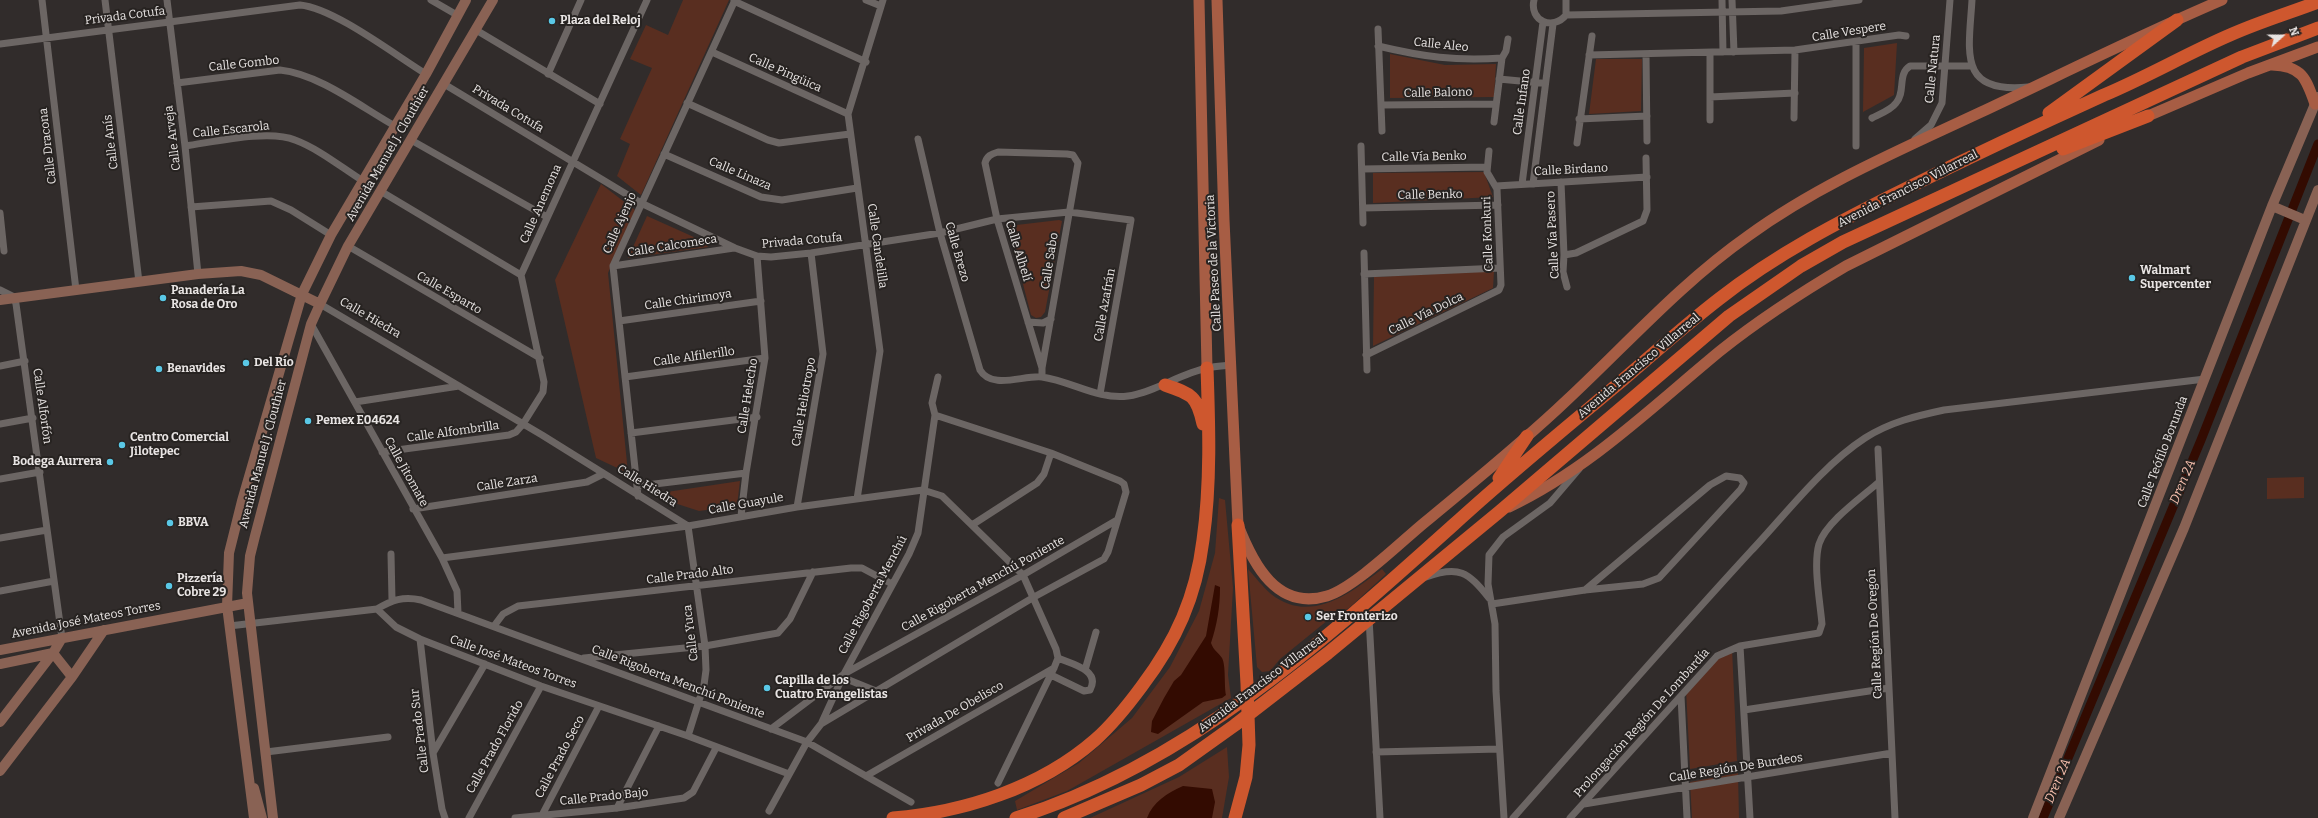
<!DOCTYPE html>
<meta charset="utf-8">
<style>
body{margin:0}
#map{position:relative;width:2318px;height:818px;overflow:hidden;background:#312c2b;font-family:Bitter,serif}
canvas{display:block}
.north{position:absolute;left:2262px;top:16px;width:40px;height:40px;-webkit-text-stroke:3px #272321;paint-order:stroke;rotate:69deg;font-size:11px;font-weight:700;line-height:16px;text-align:center;color:#e8e4e3}
.north::after{content:'';display:block;margin:auto;width:14px;height:18px;background:#e8e4e3;clip-path:polygon(50% 0,100% 100%,50% 72%,0 100%)}
</style>
<div id="map">
<canvas width="2318" height="818"></canvas>
<div class="north">N</div>
</div>
<script>
const ctx = document.querySelector('canvas').getContext('2d');
ctx.lineJoin = 'round';
function paint(path, color) { ctx.fillStyle = color; ctx.fill(path, 'evenodd'); }
function trace(path, color, width, dash) { ctx.strokeStyle = color; ctx.lineWidth = width; ctx.lineCap = dash ? 'butt' : 'round'; ctx.setLineDash(dash || []); ctx.stroke(path); }
function write(font, color, halo, rows, align = 'center') {
  ctx.font = font + ' Bitter,serif'; ctx.lineWidth = 4; ctx.setLineDash([]); ctx.textBaseline = 'middle'; ctx.strokeStyle = halo; ctx.fillStyle = color; for (const [text, x, y, turn = 0] of rows) {
    ctx.save(); ctx.translate(x, y); ctx.rotate((+turn || 0) * Math.PI / 180); ctx.textAlign = isNaN(turn) ? turn : align; if (halo) ctx.strokeText(text, 0, 0); ctx.fillText(text, 0, 0); ctx.restore();
  }
}
paint(new Path2D(`
 M683,0H729L641,195L617,176L630,144L620,139L652,68L630,59L646,25L668,35Z
 M1897,43L1894,95L1863,112L1864,48Z
 M1390,54L1445,65L1496,64L1494,97L1390,98Z
 M1596,59H1642L1641,111L1589,114Z
 M1484,172L1493,197L1373,203V173Z
 M601,184L635,210L608,273L628,473L596,458L555,280Z
 M647,216L705,242L708,247L628,258Z
 M1059,220L1062,221L1045,312L1041,317L1036,318L1031,315L1008,226Z
 M1494,271L1493,288L1373,346L1374,277Z
 M2304,477V498L2267,499V478Z
 M740,481L737,506L699,511L659,498L658,495L660,493Z
 M1219,498L1225,500L1233,588L1228,675L1231,698L1067,791L1017,810L1015,801L1079,763L1132,718L1170,667L1199,611L1215,553Z
 M1248,569C1255,577 1263,587 1271,594C1310,625 1351,593 1382,569L1386,574L1349,608L1333,616L1280,659L1270,671L1262,672L1257,667Z
 M1732,648L1737,761L1690,769L1686,689L1719,651Z
 M1227,747L1229,777L1222,818H1090L1179,777Z
 M1738,773L1739,818H1692L1690,782Z`), '#592e20');
paint(new Path2D(`
 M1215,585L1220,587C1220,608 1217,624 1211,643C1214,651 1218,652 1222,658C1226,665 1224,686 1226,695L1222,698L1203,702L1158,734L1151,732L1152,721L1164,698L1174,681L1181,675L1206,636Z
 M1183,786L1212,789L1215,802L1212,818H1147C1153,802 1167,793 1183,786Z`), '#330b01');
trace(new Path2D(`
 M2043,818L2201,440L2318,144`), '#330b01', 9);
trace(new Path2D(`
 M42,0L76,290
 M105,0L139,282
 M167,0L185,146L198,274
 M431,0L457,15
 M866,0L881,6
 M1534,0C1529,21 1553,31 1566,15V0
 M1722,0L1723,52
 M1732,0L1734,52
 M1972,0C1969,51 1957,94 2028,87
 M734,1L866,62
 M1566,15L1781,11L1859,0
 M1378,29L1382,131
 M476,30L600,104
 M1856,42V146
 M0,44L300,5C334,8 395,55 426,74
 M1378,46C1424,57 1455,61 1502,58
 M712,52L848,114
 M1646,54L1647,141
 M1589,55L1795,50L1899,35L1906,36
 M548,74L581,0
 M1499,79L1541,83
 M177,83L280,70C319,74 361,107 395,126
 M444,84L641,203L735,248L757,256L771,257L811,253L940,233L997,219L1069,212L1131,220L1100,394
 M1710,97L1795,93
 M687,103L768,140L779,143L850,134
 M1381,105L1496,104
 M1794,118L1795,50
 M1872,118C1880,114 1891,110 1896,103C1906,92 1897,74 1910,66H1971
 M1579,119L1647,116
 M1710,120V53
 M1494,122L1502,58L1506,51L1508,39
 M918,139L940,233L980,370C992,390 1023,375 1042,377C1071,381 1098,400 1128,396C1156,392 1180,373 1208,368C1215,366 1224,366 1232,365
 M1915,139L1931,125L1942,103L1950,0
 M411,140L547,217
 M1577,143L1592,36
 M185,146C214,142 269,129 295,140C319,149 341,167 363,181
 M1361,146L1363,223
 M664,154L761,197L782,200L857,188
 M1362,169L1487,167
 M1561,182L1564,255L1563,272L1567,287
 M1522,184L1543,22
 M1533,184L1553,24
 M1496,186L1647,177
 M382,192L521,275
 M191,207L271,201L291,210L331,235
 M1363,208L1498,205
 M0,213L4,251
 M348,246L540,358
 M1364,253L1367,370
 M1564,255L1576,253L1643,221L1647,210L1646,158
 M613,266L734,248
 M1364,274L1500,268
 M0,290L14,297L16,304L62,638
 M320,304L542,435L688,526L705,646L706,670L704,685L688,736
 M619,321L761,301
 M1028,322L1043,323L1051,319
 M311,324L442,558L457,591L458,613
 M1366,355L1499,290L1501,285L1497,189L1487,172L1489,151
 M0,366L25,361
 M1042,368L997,219L985,163C987,156 991,154 998,152L1067,154L1073,155L1078,163L1042,368V377
 M625,377L765,358
 M355,402L459,386
 M0,424L33,418
 M631,433L757,417
 M1878,449L1895,818
 M382,452L509,435L516,432L523,424L543,392L544,382L521,275L647,0
 M0,479L40,472
 M638,486L746,473
 M638,496L613,266L735,0
 M857,499L880,351L848,114L883,0
 M797,507L823,354L811,253
 M413,509L587,482L603,474
 M741,516L746,473L765,358L757,256
 M972,525L1037,483L1044,474L1051,453
 M0,538L47,530
 M391,554L392,600
 M442,558L688,526L797,507L923,490L942,496L1023,575L1056,649L1058,658L1054,668L998,783
 M1426,577C1459,565 1468,572 1489,598
 M0,591L54,581
 M1492,604L1585,590L1643,584L1659,578L1741,489L1744,483L1740,478L1726,476L1710,485L1585,590
 M377,609L396,627L420,639L541,686L688,736L789,774
 M1369,618L1380,818
 M229,626L377,609C392,600 403,596 421,600L807,742L911,802
 M494,626L503,614L518,606L851,568H862L892,584
 M420,639L433,753L442,809L445,818
 M1740,646L1750,818
 M584,658L705,646L778,633L790,619L813,572
 M1085,670L1096,632
 M1051,675L1084,691L1090,690C1101,670 1072,664 1058,658
 M844,678L876,691
 M1681,696L1687,818
 M1744,710L1889,688
 M822,722L844,674L909,554L918,533L935,415L932,403L938,377
 M771,729L844,674L1023,575L1117,520
 M266,752L388,737
 M1376,752L1499,749
 M433,753L485,664
 M866,776L1054,668
 M1584,804L1892,753
 M617,808L659,726
 M769,811L807,742L821,724L1034,597L1104,559L1108,552L1126,492L1124,484L1120,481L1051,453L935,415
 M541,817L599,706
 M469,818L541,686
 M515,818L617,808L684,798L693,792L716,748
 M1504,818L1496,691L1495,624L1488,584L1489,555L1503,537L1550,503L1579,469
 M1513,818C1592,729 1670,639 1751,551C1786,514 1822,466 1865,438C1890,422 1916,416 1944,410L2205,379
 M1570,818L1717,656L1740,646L1819,633L1822,624C1820,601 1813,565 1819,544C1826,522 1862,497 1879,482`), '#6c6664', 7);
trace(new Path2D(`
 M2272,206L2305,220
 M0,300L198,274L241,271L261,275L320,304
 M0,650L248,603
 M53,653L72,677
 M0,664L53,653
 M0,722L53,653L62,638
 M0,771L72,677L104,630
 M254,788L262,818
 M254,818L227,606L229,553L242,501L302,294L331,235L426,74L466,0
 M273,818L247,593L250,556L255,536L311,324L320,304L348,246L493,0
 M2033,818L2272,206L2318,97
 M2059,818L2184,528L2318,190`), '#896254', 10);
trace(new Path2D(`
 M1199,0L1207,368
 M1217,0L1224,220L1238,525C1253,564 1277,611 1327,596C1354,588 1401,542 1424,523C1472,483 1522,443 1567,400C1627,344 1681,283 1748,236C1818,185 1900,150 1979,113C2060,75 2140,35 2222,0
 M2272,65C2302,66 2306,78 2315,104
 M2141,119L2248,73L2318,47
 M1509,507C1589,469 1652,407 1720,351C1760,319 1802,292 1846,266L2099,140`), '#a75d44', 11);
trace(new Path2D(`
 M2049,113L2177,20
 M2063,149L2148,116
 M1165,385C1192,394 1197,396 1203,424
 M1499,478L1527,436
 M893,818C964,812 1040,788 1095,740C1113,724 1128,705 1142,686C1176,641 1196,597 1203,540C1211,483 1209,425 1207,368
 M1016,818C1194,762 1334,632 1470,510C1518,467 1568,426 1618,384C1652,355 1684,326 1719,299C1776,254 1842,220 1907,188C1972,156 2038,125 2104,95C2147,77 2188,53 2230,35C2259,22 2289,13 2318,2
 M1064,818L1141,785L1179,765L1235,725L1328,653L1499,512L1729,316L1801,266L1843,242L2242,57L2318,28
 M1235,818L1246,777L1249,745L1247,684L1238,525`), '#ce572e', 13);
for (const [x, y, r, color] of [
 [552,21,4,"#5ac8e6"],
 [2132,278,4,"#5ac8e6"],
 [163,298,4,"#5ac8e6"],
 [246,363,4,"#5ac8e6"],
 [159,369,4,"#5ac8e6"],
 [308,421,4,"#5ac8e6"],
 [122,445,4,"#5ac8e6"],
 [110,462,4,"#5ac8e6"],
 [170,523,4,"#5ac8e6"],
 [169,586,4,"#5ac8e6"],
 [1308,617,4,"#5ac8e6"],
 [767,688,4,"#5ac8e6"]
]) { const dot = new Path2D(); dot.arc(x, y, r, 0, 2 * Math.PI); ctx.fillStyle = color; ctx.fill(dot); trace(dot, '#272321', 1.5); }
write('12px', '#e8e4e3', '#272321', [
 ["Privada Cotufa",125,16,-7],
 ["Calle Vespere",1849,32,-9],
 ["Calle Aleo",1441,45,6],
 ["Calle Gombo",244,64,-6],
 ["Calle Natura",1933,69,-84],
 ["Calle Pingüica",785,73,24],
 ["Calle Balono",1438,93,-1],
 ["Calle Infano",1522,102,-82],
 ["Privada Cotufa",508,109,31],
 ["Calle Escarola",231,130,-6],
 ["Calle Arveja",173,138,-97],
 ["Calle Anís",111,142,-97],
 ["Calle Dracona",48,146,-97],
 ["Avenida Manuel J. Clouthier",388,154,-60],
 ["Calle Vía Benko",1424,157,-1],
 ["Calle Birdano",1571,170,-3],
 ["Calle Linaza",740,174,23],
 ["Avenida Francisco Villarreal",1908,189,-27],
 ["Calle Benko",1430,195,-1],
 ["Calle Anemona",541,204,-66],
 ["Calle Ajenjo",620,223,-66],
 ["Calle Konkuri",1488,234,-92],
 ["Calle Vía Pasero",1553,235,-93],
 ["Privada Cotufa",802,241,-5],
 ["Calle Calcomeca",672,246,-9],
 ["Calle Candelilla",877,246,82],
 ["Calle Alhelí",1018,251,73],
 ["Calle Brezo",957,252,74],
 ["Calle Sabo",1050,261,-81],
 ["Calle Paseo de la Victoria",1214,263,-93],
 ["Calle Esparto",449,293,30],
 ["Calle Chirimoya",688,300,-8],
 ["Calle Azafrán",1105,305,-80],
 ["Calle Vía Dolca",1426,314,-26],
 ["Calle Hiedra",370,318,30],
 ["Calle Alfilerillo",694,357,-8],
 ["Avenida Francisco Villarreal",1639,366,-40],
 ["Calle Helecho",748,396,-81],
 ["Calle Heliotropo",804,402,-80],
 ["Calle Alforfón",42,406,82],
 ["Calle Alfombrilla",453,432,-8],
 ["Calle Teófilo Borunda",2163,452,-69],
 ["Avenida Manuel J. Clouthier",263,454,-75],
 ["Calle Jitomate",406,472,61],
 ["Calle Zarza",507,483,-9],
 ["Calle Hiedra",647,486,32],
 ["Calle Guayule",746,504,-10],
 ["Calle Prado Alto",690,575,-7],
 ["Calle Rigoberta Menchú Poniente",983,584,-29],
 ["Calle Rigoberta Menchú",873,595,-62],
 ["Avenida José Mateos Torres",86,620,-11],
 ["Calle Yuca",691,633,-97],
 ["Calle Región De Oregón",1875,634,-93],
 ["Calle José Mateos Torres",513,662,20],
 ["Calle Rigoberta Menchú Poniente",678,682,21],
 ["Avenida Francisco Villarreal",1262,683,-37],
 ["Privada De Obelisco",955,712,-30],
 ["Prolongación Región De Lombardía",1642,723,-48],
 ["Calle Prado Sur",420,731,-97],
 ["Calle Prado Florido",495,747,-61],
 ["Calle Prado Seco",560,757,-62],
 ["Calle Región De Burdeos",1736,768,-9],
 ["Calle Prado Bajo",604,797,-6]
]);
write('bold 12px', '#e8e4e3', '#272321', [
 ["Plaza del Reloj",560,21],
 ["Walmart",2140,271],
 ["Supercenter",2140,285],
 ["Panadería La",171,291],
 ["Rosa de Oro",171,305],
 ["Del Río",254,363],
 ["Benavides",167,369],
 ["Pemex E04624",316,421],
 ["Centro Comercial",130,438],
 ["Jilotepec",130,452],
 ["Bodega Aurrera",102,462,"right"],
 ["BBVA",178,523],
 ["Pizzería",177,579],
 ["Cobre 29",177,593],
 ["Ser Fronterizo",1316,617],
 ["Capilla de los",775,681],
 ["Cuatro Evangelistas",775,695]
], 'left');
write('italic 13px', '#f8c0ae', '#272321', [
 ["Dren 2A",2183,482,-67],
 ["Dren 2A",2058,781,-67]
]);
</script>
